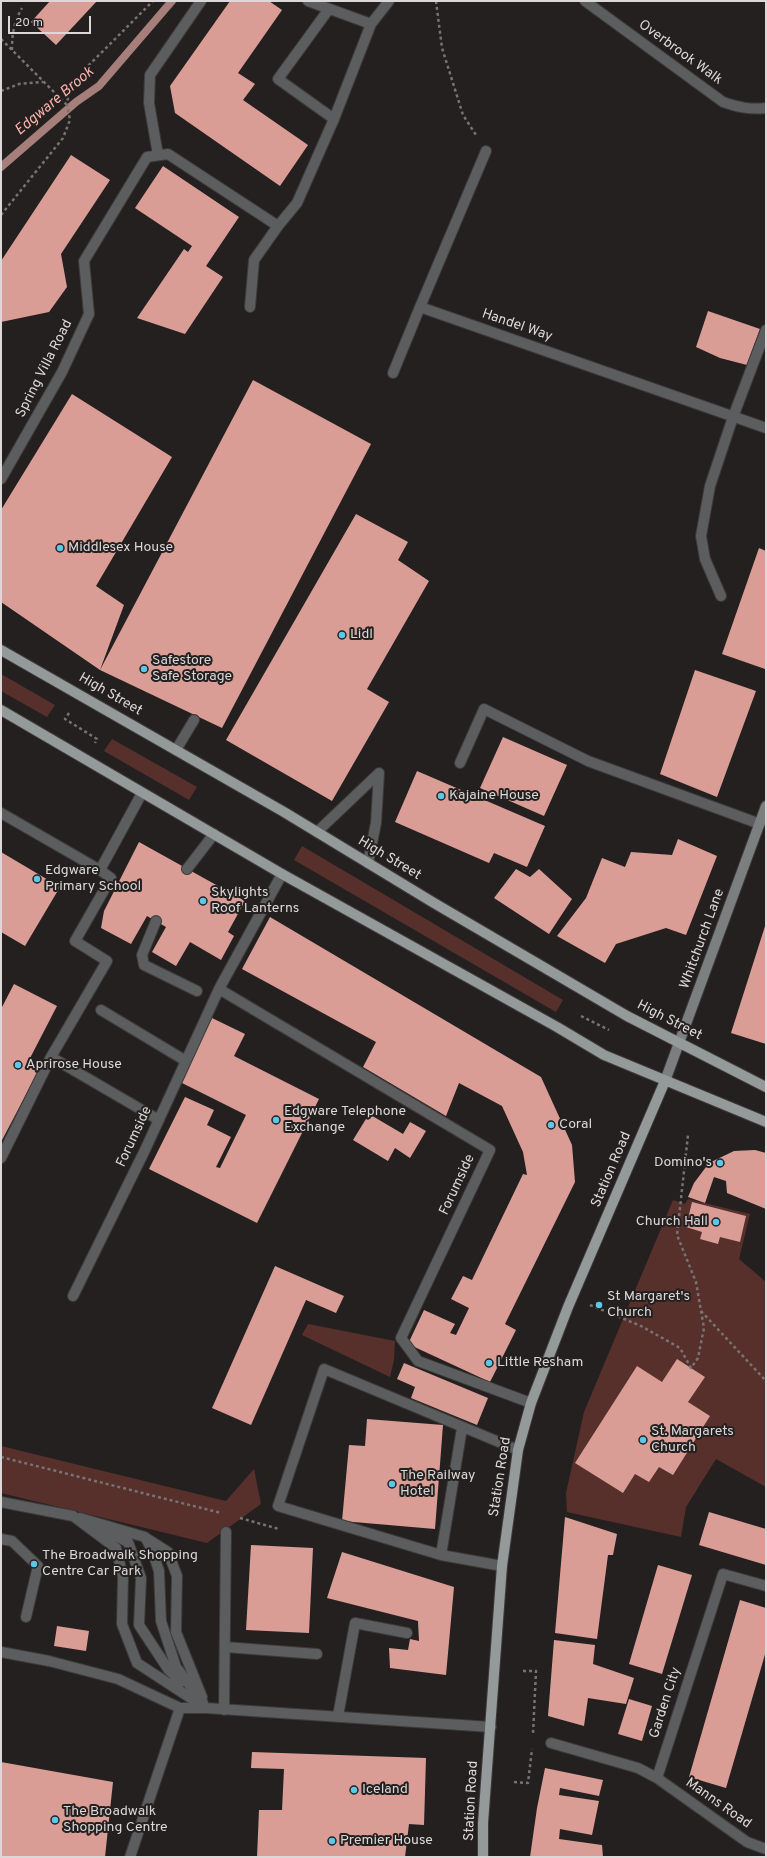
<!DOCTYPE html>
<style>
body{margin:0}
#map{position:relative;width:767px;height:1858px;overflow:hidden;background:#252020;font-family:Overpass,sans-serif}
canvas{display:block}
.frame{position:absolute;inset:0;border:2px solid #dbd8d7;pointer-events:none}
.scale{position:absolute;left:8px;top:16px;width:83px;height:18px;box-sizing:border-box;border:2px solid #dbd8d7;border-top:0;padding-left:5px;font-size:12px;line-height:14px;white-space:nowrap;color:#dbd8d7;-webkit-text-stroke:3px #252020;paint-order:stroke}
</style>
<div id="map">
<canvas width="767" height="1858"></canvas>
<div class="frame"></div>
<div class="scale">20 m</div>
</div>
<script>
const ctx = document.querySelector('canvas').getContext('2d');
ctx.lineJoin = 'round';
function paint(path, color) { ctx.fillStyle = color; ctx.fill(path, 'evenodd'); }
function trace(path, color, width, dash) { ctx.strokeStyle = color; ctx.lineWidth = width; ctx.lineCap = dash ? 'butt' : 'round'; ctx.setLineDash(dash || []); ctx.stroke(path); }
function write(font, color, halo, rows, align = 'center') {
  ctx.font = font + ' Overpass,sans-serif'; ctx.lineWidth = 4; ctx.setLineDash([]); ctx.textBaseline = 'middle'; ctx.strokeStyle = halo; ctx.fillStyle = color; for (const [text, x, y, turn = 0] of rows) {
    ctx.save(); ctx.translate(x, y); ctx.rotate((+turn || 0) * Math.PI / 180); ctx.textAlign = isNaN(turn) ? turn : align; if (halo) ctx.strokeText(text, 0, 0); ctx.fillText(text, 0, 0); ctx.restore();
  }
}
paint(new Path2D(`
 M1,674L55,705L47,717L1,691Z
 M112,739L197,787L189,800L104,751Z
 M302,846L563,1000L556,1012L294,860Z
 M688,1199L750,1214L739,1259L766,1282V1487L716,1459L686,1507L681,1537L567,1512L566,1493L584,1412L673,1200L685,1204Z
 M308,1324L395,1341L394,1360L390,1377L302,1335Z
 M1,1446L226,1501L254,1469L261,1504L207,1543L1,1493Z`), '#57302c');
trace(new Path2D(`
 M1,167L76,102L99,86L172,1`), '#a67e7a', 8);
paint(new Path2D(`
 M50,1H97L56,45L31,22Z
 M230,1H269L282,10L238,73L255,84L243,100L308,145L280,186L175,113L170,86Z
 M71,155L110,180L61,254L67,287L49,312L1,322V261Z
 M163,166L239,217L206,266L223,277L185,334L137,318L184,249L188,252L192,246L135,208Z
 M708,311L760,329L747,365L720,358L696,347Z
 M253,380L371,444L222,728L100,670L1,602V510L72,394L172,457L96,586L124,605L100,670Z
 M356,514L408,542L398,560L429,581L367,689L389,702L332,801L226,740Z
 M759,548L766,551L765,669L722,654Z
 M695,670L756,691L717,797L660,774Z
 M503,737L567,765L544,816L480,788Z
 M417,771L545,826L527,867L494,853L489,863L395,822Z
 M678,839L717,856L686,935L666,928L616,944L605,963L557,936L586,898L602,858L625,867L631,852L672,855Z
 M139,842L245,901L228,932L234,936L221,960L190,942L176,966L152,952L166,927L147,916L131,944L101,928L104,911Z
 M1,852L60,887L25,946L1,932Z
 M516,869L530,877L539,869L572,899L549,934L494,898Z
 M270,917L541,1077L572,1145L575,1182L505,1324L516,1330L490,1382L408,1344L424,1310L455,1324L450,1333L456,1335L469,1308L451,1299L463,1276L472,1280L523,1174L527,1175L523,1152L502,1106L459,1083L446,1116L363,1067L376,1042L242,969Z
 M766,923V1044L731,1033Z
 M14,984L57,1006L28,1062L40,1068L1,1142V1009Z
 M212,1018L245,1034L234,1056L319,1099L257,1223L149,1169L185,1097L214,1110L207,1125L231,1137L216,1167L220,1168L246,1115L180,1082Z
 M369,1114L403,1134L410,1122L426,1131L410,1158L395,1148L388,1161L353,1140Z
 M755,1150L766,1153V1209L727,1193L726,1181L714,1177L705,1203L688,1197L694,1183L709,1163L734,1151Z
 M692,1202L746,1216L740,1242L720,1237L718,1244L700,1239L702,1232L686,1227Z
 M275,1266L344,1296L336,1313L306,1300L251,1425L212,1408Z
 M677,1359L705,1377L688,1402L710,1416L673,1475L659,1467L649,1482L635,1474L623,1493L575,1463L637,1366L662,1382Z
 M404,1363L488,1398L477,1425L411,1398L415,1387L397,1379Z
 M367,1419L443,1425L435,1529L342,1521L349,1445L365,1446Z
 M709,1512L766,1529V1565L699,1545Z
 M565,1517L617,1534L613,1555H608L597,1639L555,1633Z
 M251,1545L313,1548L309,1633L246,1630Z
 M342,1552L454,1587L446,1675L390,1668L389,1648L408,1650L410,1639L419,1641L418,1621L327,1598Z
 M658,1565L692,1575L662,1674L629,1664Z
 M740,1600L766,1608V1651L726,1788L689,1777Z
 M57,1626L89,1631L86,1651L54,1646Z
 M554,1640L595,1645L593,1664L634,1678L626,1704L588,1698L584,1726L548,1716Z
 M629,1699L652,1706L642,1741L618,1734Z
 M252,1752L426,1758L424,1825L409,1824L405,1857H257L259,1810H282L284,1769L251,1768Z
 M1,1762L113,1782L105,1857H1Z
 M545,1768L603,1780L599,1796L560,1788L559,1795L599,1801L592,1835L560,1829L559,1839L602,1845L603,1857H530L537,1808Z`), '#da9d96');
const service = new Path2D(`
 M308,1L371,24
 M329,9L278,79L334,119
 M158,155L149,103L150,75L201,1
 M278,226L297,203L334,119L371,24L389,1
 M89,314L84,261L147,157L168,154L278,226L254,260L250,307
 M721,596L705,559L701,536L710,486L733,417L766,330
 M176,750L194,720
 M460,763L484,709L588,761L760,824
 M1,813L100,870L142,793
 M317,832L379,773
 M368,863L376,823L379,773
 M187,869L214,834
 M100,870L111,878L75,941L107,961L51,1057L159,1120
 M156,921L142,955L144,965L197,991
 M219,989L490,1150L401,1338L418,1361L531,1403
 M101,1010L186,1061
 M1,1158L51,1057
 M73,1296L145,1150L219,989L282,874
 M1,1502L73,1516L116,1548L123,1577L122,1624L137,1663L206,1708
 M80,1518L145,1537L152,1550L159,1571L161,1621L176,1667L203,1703
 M104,1530L128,1542L141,1578L139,1625L168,1669L181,1682
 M146,1538L168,1552L177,1576L176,1632L202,1697
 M1,1539L12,1541L38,1566L26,1617
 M441,1555L462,1428
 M502,1566L441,1555L278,1506L324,1369L518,1450
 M225,1647L317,1654
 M1,1652L49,1661L118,1679L180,1708H206L491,1727
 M224,1710L226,1532
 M338,1716L355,1623L407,1633
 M130,1857L180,1708`);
const minor = new Path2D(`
 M585,1L723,102C738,107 750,110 766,108
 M486,151L420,307L766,428
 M393,373L420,307
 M1,479L62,372L89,314
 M551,1743L638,1768L657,1778L723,1574L766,1586
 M657,1778L747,1842L766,1849`);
const secondary = new Path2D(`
 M665,1081L766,806`);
const primary = new Path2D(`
 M1,650L284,812L434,903L627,1016L766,1087
 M1,710L282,874L557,1027L604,1055L766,1122
 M483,1857V1823L502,1566L518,1450L531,1403L568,1307L665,1081`);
trace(service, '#3e3a3a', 12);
trace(minor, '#3e3a3a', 12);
trace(secondary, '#3e3a3a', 12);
trace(primary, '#3e3a3a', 12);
trace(new Path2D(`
 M436,1L442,48L463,115L476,135
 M1,39L67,105
 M12,50C12,34 14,22 22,8
 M1,91L19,84L43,82
 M1,215L63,138L70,120L67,105L69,89L85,69L153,1
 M69,713L65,719L97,739L95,743
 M581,1016L609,1030
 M590,1305L641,1326L680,1348L691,1368L698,1358L704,1328L696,1282L677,1235L688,1135
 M701,1311L766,1381
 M1,1457L221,1513
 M240,1518L279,1529
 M523,1671H536L533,1734
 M514,1782L528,1783L532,1749`), '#777373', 2.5, [3, 3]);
trace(service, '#5b5d5e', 10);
trace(minor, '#5b5d5e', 10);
trace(secondary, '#7b7f80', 10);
trace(primary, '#94999a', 10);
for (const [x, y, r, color] of [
 [60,548,4,"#5cc7e8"],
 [342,635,4,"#5cc7e8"],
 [144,669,4,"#5cc7e8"],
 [441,796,4,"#5cc7e8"],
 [37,879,4,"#5cc7e8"],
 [203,901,4,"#5cc7e8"],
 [18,1065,4,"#5cc7e8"],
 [276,1120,4,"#5cc7e8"],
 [551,1125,4,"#5cc7e8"],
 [720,1163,4,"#5cc7e8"],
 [716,1222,4,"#5cc7e8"],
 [599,1305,4,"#5cc7e8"],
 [489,1363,4,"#5cc7e8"],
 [643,1440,4,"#5cc7e8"],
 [392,1484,4,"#5cc7e8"],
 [34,1564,4,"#5cc7e8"],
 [354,1790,4,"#5cc7e8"],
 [55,1820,4,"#5cc7e8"],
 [332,1841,4,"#5cc7e8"]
]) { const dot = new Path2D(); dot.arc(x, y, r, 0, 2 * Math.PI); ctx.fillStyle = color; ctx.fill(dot); trace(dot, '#252020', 1.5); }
write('14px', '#dbd8d7', '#252020', [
 ["Overbrook Walk",680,53,36],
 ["Handel Way",517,326,19],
 ["Spring Villa Road",45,369,-63],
 ["High Street",110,695,30],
 ["High Street",389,859,31],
 ["Whitchurch Lane",703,939,-70],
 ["High Street",669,1021,27],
 ["Forumside",135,1137,-65],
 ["Station Road",612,1170,-67],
 ["Forumside",458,1185,-65],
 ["Station Road",501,1477,-81],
 ["Garden City",666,1703,-72],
 ["Station Road",472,1801,-87],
 ["Manns Road",718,1804,35]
]);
write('14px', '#dbd8d7', '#252020', [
 ["Middlesex House",68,548],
 ["Lidl",350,635],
 ["Safestore",152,661],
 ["Safe Storage",152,677],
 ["Kajaine House",449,796],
 ["Edgware",45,871],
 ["Primary School",45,887],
 ["Skylights",211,893],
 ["Roof Lanterns",211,909],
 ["Aprirose House",26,1065],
 ["Edgware Telephone",284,1112],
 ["Exchange",284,1128],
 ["Coral",559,1125],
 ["Domino's",712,1163,"right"],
 ["Church Hall",708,1222,"right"],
 ["St Margaret's",607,1297],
 ["Church",607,1313],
 ["Little Resham",497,1363],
 ["St. Margarets",651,1432],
 ["Church",651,1448],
 ["The Railway",400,1476],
 ["Hotel",400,1492],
 ["The Broadwalk Shopping",42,1556],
 ["Centre Car Park",42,1572],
 ["Iceland",362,1790],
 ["The Broadwalk",63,1812],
 ["Shopping Centre",63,1828],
 ["Premier House",340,1841]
], 'left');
write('italic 15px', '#f8b2aa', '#252020', [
 ["Edgware Brook",55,102,-40]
]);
</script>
